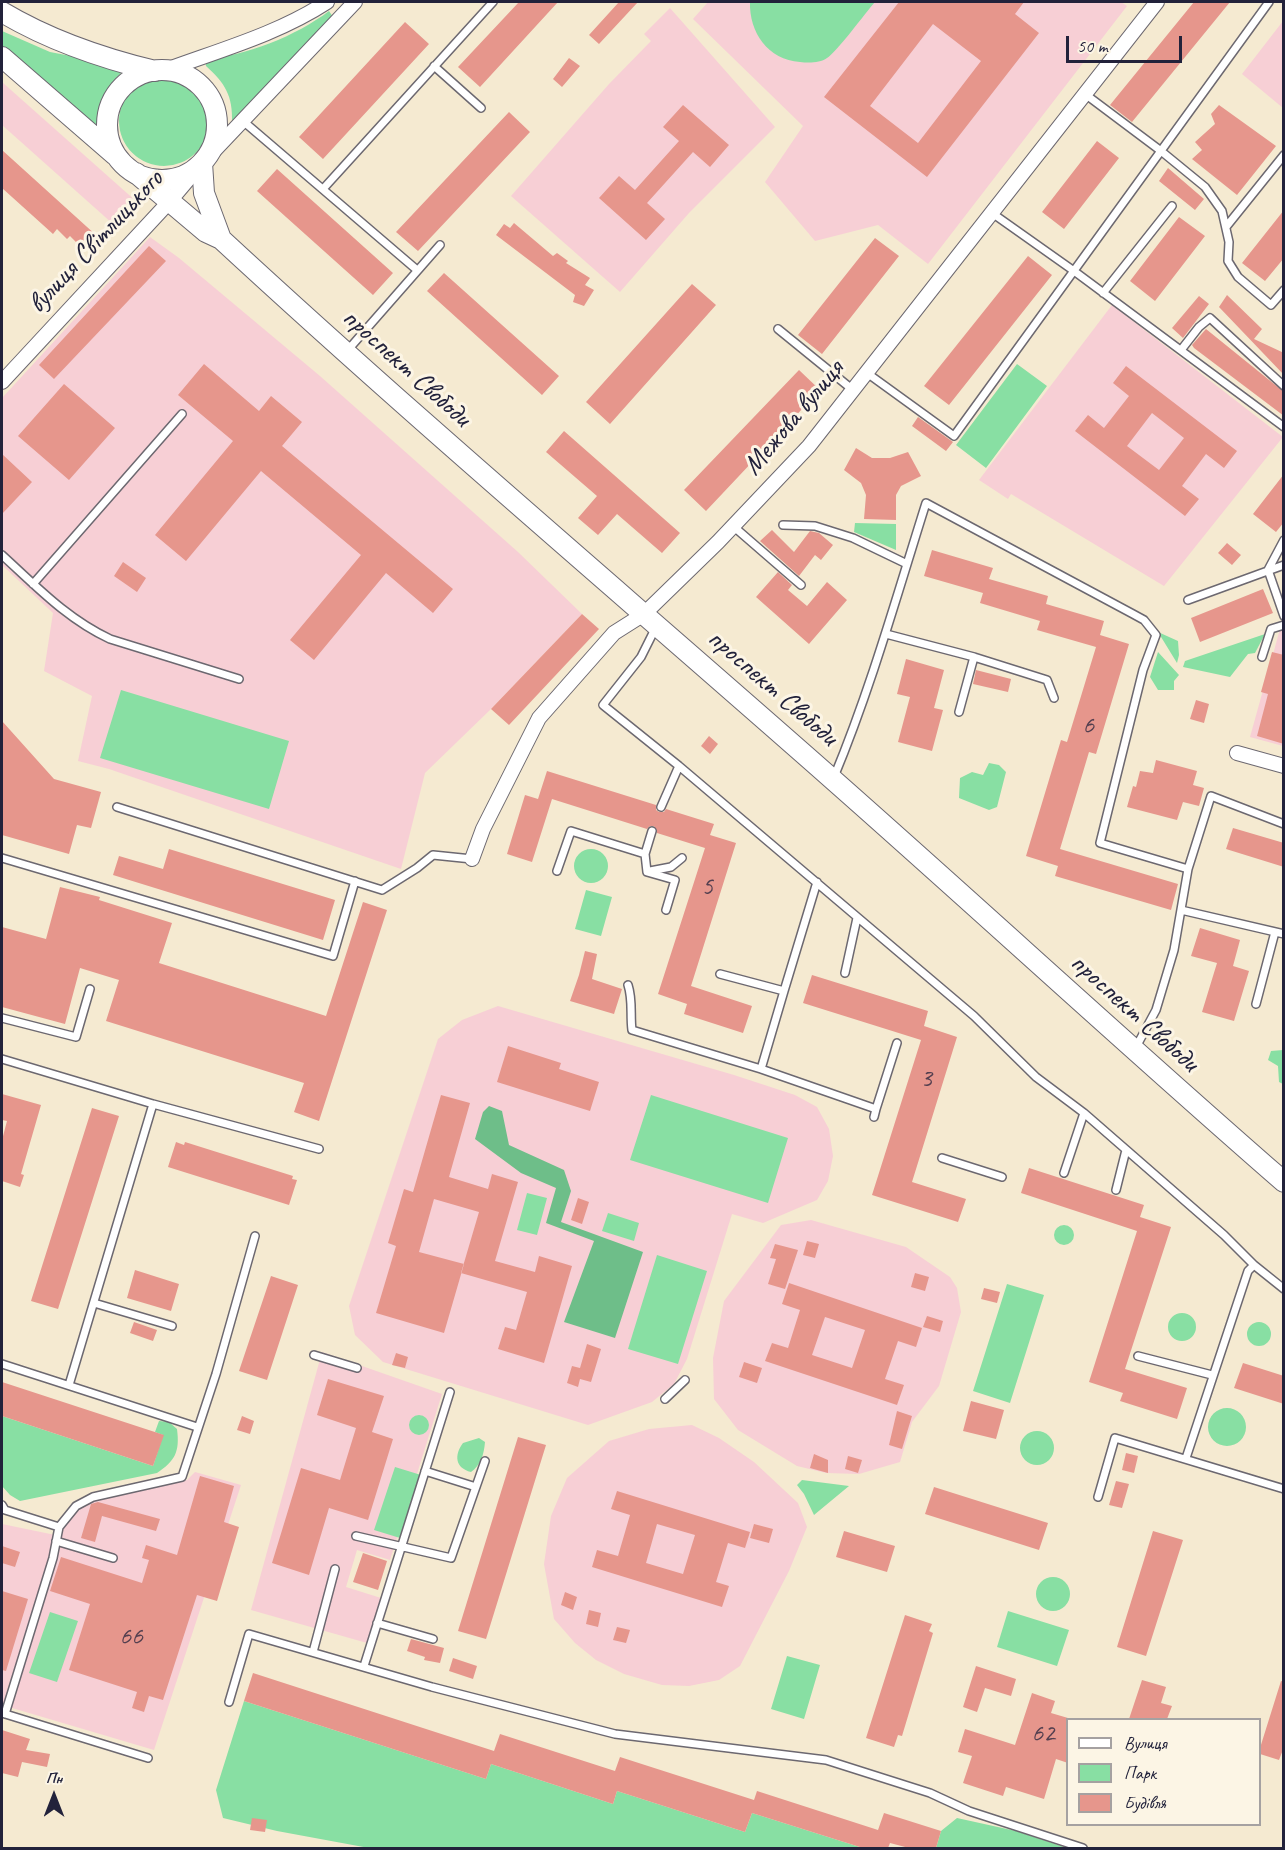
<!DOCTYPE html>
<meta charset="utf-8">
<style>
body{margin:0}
#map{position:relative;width:1285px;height:1850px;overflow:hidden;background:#f5ead1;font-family:Caveat,sans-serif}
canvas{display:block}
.frame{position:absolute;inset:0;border:3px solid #22223b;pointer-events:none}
.legend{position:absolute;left:1066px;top:1718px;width:195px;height:108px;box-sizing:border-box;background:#fcf5e5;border:2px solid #a5a1a1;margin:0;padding:8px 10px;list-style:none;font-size:18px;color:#22223b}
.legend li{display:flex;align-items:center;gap:12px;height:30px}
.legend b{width:30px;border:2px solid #a5a1a1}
.north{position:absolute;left:24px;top:1766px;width:60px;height:60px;-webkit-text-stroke:4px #fcf5e5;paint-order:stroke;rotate:0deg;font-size:16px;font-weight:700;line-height:24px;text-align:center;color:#22223b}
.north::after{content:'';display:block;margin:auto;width:21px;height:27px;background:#22223b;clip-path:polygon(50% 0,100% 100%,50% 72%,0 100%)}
.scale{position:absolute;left:1066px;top:36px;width:116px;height:27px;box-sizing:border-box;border:3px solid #22223b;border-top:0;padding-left:8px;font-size:18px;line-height:21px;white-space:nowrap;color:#22223b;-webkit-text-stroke:4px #fcf5e5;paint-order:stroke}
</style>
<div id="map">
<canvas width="1285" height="1850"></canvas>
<div class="frame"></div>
<ul class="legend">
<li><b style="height:8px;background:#fff"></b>Вулиця</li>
<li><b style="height:16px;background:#88dfa3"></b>Парк</li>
<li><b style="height:16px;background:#e6968c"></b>Будівля</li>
</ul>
<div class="north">Пн</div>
<div class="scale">50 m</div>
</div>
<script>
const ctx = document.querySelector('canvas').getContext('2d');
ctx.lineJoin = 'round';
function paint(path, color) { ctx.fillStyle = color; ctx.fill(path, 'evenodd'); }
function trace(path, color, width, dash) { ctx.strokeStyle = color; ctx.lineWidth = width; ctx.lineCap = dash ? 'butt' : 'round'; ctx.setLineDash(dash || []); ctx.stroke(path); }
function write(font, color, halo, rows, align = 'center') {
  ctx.font = font + ' Caveat,sans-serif'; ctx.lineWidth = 6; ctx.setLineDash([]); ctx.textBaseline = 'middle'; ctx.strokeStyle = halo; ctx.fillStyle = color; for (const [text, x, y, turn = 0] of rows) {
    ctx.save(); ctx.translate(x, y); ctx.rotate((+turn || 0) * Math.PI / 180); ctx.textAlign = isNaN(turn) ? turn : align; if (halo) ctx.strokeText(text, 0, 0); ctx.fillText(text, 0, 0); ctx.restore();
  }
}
paint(new Path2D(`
 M708,2H1121L1127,6L928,264L878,225L815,241L765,182L803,126L693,19Z
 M670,8L775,127L689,213L620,292L511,196L609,84L651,41L644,34Z
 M1283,21V108L1242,74Z
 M2,82L137,202L113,224L2,125Z
 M150,237L179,258L320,376L518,552L582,614L491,709L425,773L401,869L109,769L78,761L92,696L44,671L53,613L2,565V398Z
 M1112,305L1283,437L1164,586L1011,494L1008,499L979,480Z
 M1280,629L1283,630V746L1250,737Z
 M498,1006L734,1075L795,1095L817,1107L829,1129L833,1156L828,1181L817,1200L763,1223L732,1214L687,1359L674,1384L652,1402L588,1425L383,1362L355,1335L349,1306L438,1039L462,1020Z
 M811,1220L906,1247L950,1277L957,1288L961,1312L939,1386L912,1422L900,1462L859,1474L826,1473L797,1466L738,1430L714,1399L713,1358L724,1301L781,1225Z
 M322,1352L442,1394L390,1560L357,1550L346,1587L381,1598L367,1643L251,1610Z
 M692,1425L719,1438L754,1462L798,1503L807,1527L789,1571L740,1666L719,1680L689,1686L662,1685L624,1674L596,1660L575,1643L554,1619L544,1564L551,1516L567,1478L609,1441L649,1429Z
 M195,1472L241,1485L154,1750L2,1705V1524L60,1536L66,1522L92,1498L187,1480Z`), '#f7cfd5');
paint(new Path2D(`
 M750,2H875C866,12 836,53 827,58C820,63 809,63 800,62C768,60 749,32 750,2Z
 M329,11L333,17L236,119L232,122C233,96 225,83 206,66L205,59C246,56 296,36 329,11Z
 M2,31L50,52L128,67C107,84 98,102 98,129L2,48Z
 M119 121a45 45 0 1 1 90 0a45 45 0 1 1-90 0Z
 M1017,364L1047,386L986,468L956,445Z
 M855,523L896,524V550L854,532Z
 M1158,632L1178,641L1179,655L1177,663Z
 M1265,634L1255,653L1248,654L1230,677L1183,667L1185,661Z
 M1158,652L1179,675L1174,681V690H1158L1150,677Z
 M121,690L289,741L269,809L100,758Z
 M989,763L999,765L1006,772L997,807L989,810L959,798L960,778L972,772L983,775Z
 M574 866a17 17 0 1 1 34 0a17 17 0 1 1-34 0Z
 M586,890L612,897L601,936L575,929Z
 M1283,1050H1284L1283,1084L1279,1082L1278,1066L1268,1060L1271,1051Z
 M651,1095L788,1138L768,1203L630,1160Z
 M527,1193L547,1198L537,1235L517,1230Z
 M608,1213L639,1223L634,1241L602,1231Z
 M1054 1235a10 10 0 1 1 20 0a10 10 0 1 1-20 0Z
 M657,1255L707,1271L678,1364L628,1349Z
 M1007,1284L1044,1295L1010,1403L973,1391Z
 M1168 1327a14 14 0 1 1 28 0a14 14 0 1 1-28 0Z
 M1247 1334a12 12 0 1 1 24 0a12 12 0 1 1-24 0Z
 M1208 1427a19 19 0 1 1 38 0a19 19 0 1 1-38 0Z
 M409 1425a10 10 0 1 1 20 0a10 10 0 1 1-20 0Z
 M2,1416L153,1466L163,1435L155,1432L159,1421L169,1422L177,1429C180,1452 175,1461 157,1473L20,1501L10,1495L2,1486Z
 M1020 1448a17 17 0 1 1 34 0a17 17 0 1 1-34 0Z
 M479,1438L485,1442C484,1454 481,1465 471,1472C455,1468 454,1455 463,1443Z
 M395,1467L421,1475L400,1538L374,1530Z
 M802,1480L849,1486L814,1515L804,1494L797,1485Z
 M1036 1594a17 17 0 1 1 34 0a17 17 0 1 1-34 0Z
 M1008,1611L1069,1630L1057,1666L997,1647Z
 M50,1612L78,1621L57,1682L29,1673Z
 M787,1656L820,1665L804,1719L771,1709Z
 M244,1701L486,1779L491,1764L613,1804L617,1791L745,1832L752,1813L863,1848H369L277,1831L223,1818L216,1790Z
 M957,1818L1016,1831L1067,1848H936L941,1831Z`), '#88dfa3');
paint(new Path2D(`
 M489,1106L502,1111L509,1145L564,1170L571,1191L561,1222L643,1252L615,1338L564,1322L594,1241L546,1223L556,1188L521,1173L475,1139L483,1112Z`), '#6ebe89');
paint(new Path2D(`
 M519,2H558L480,87L458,67Z
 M619,2H638L599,44L589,35Z
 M899,2H1024L1015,14L1039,33L927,177L824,97ZM933,24L981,61L918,143L870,106Z
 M1194,2H1230L1132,122L1110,105Z
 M405,22L429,44L323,159L299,137Z
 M569,58L580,66L562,87L553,79Z
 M683,105L729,145L710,167L693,152L647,203L665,219L646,240L599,198L619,176L635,190L679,141L663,127Z
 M1219,105L1276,146L1237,195L1192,159L1202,150L1195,142L1215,124L1211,114Z
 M509,112L530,132L418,251L396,232Z
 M1097,141L1119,158L1064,229L1042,212Z
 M2,150L97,236L84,250L70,236L67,239L57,229L53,234L2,188Z
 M1168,168L1204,199L1195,210L1159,181Z
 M277,169L393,273L373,295L257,191Z
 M1284,210V258L1265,281L1242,263Z
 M1179,217L1205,236L1155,301L1130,281Z
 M514,223L553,256L557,253L568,261L566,263L590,278L585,285L594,290L584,306L573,302L575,295L496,235L504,224L510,228Z
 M875,238L899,256L822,354L798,335Z
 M149,246L166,261L54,379L39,365Z
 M1028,256L1052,275L949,405L924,386Z
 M444,273L559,376L542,395L427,291Z
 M692,284L716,305L610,424L586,402Z
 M1227,295L1262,329L1254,339L1284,353V375L1219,307Z
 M1199,296L1209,304L1183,338L1172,328Z
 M1206,329L1284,392V416L1194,348L1192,345Z
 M204,364L259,411L271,396L302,422L282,446L453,589L433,613L386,573L314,660L290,640L361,555L261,471L186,561L155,535L233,441L178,395Z
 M1126,366L1237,451L1224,468L1206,454L1182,486L1199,499L1185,516L1075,431L1088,415L1104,428L1129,396L1113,383ZM1152,413L1184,438L1159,470L1127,446Z
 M799,370L820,390L706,511L684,490Z
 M64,384L115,428L69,480L18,436Z
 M918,417L953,442L946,451L912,426Z
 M564,431L680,533L662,553L617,514L598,535L578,518L597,496L546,452Z
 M856,448L872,458H890L908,452L921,476L901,486L896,495V520L864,519L866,495L861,483L844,470Z
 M2,454L32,482L2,514Z
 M1284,474V522L1276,532L1253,514Z
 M772,530L794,552L810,531L819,533L833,545L821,560L815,555L799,576L760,541Z
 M1227,543L1241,555L1232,565L1218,553Z
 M932,550L993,568L989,579L1048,596L1046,604L1104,621L1100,635L1129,644L1096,754L1089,752L1060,849L1178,884L1171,910L1055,876L1058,866L1026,856L1061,740L1067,742L1096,647L1037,630L1040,621L980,603L983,593L924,576Z
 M123,562L146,578L137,592L114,576Z
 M778,572L792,585L788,590L807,606L827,582L847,600L809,644L756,597Z
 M1263,589L1273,613L1200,642L1191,618Z
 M582,614L599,629L509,725L491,709Z
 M1272,652L1284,655V744L1257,736L1268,694L1261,692Z
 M906,659L944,670L934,708L943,710L932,751L898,742L910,697L897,694Z
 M976,670L1011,679L1008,692L973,684Z
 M1196,700L1209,704L1204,723L1190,719Z
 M2,721L54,779L101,792L91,828L77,825L69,854L2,835Z
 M709,736L718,744L710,754L701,746Z
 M1156,760L1197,771L1193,785L1204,788L1199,806L1183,802L1177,820L1127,807L1133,786L1136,787L1140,771L1153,773Z
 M547,771L656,805V810L659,812H664L666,809L714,824L710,835L736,843L691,986L752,1006L743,1033L684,1014L687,1004L658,994L705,848L657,833L654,826H650L647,829L552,799L532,862L507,854L525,795L538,799Z
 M1233,828L1284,843V867L1226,849Z
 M169,849L335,900L323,940L113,875L119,856L163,869Z
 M60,887L100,897L99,900L172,923L159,963L326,1016L363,902L387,910L319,1121L294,1112L304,1083L106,1021L119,980L80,968L65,1024L2,1007V927L46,939Z
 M1200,928L1240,940L1233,966L1249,971L1234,1021L1202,1012L1217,963L1191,956Z
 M585,951L597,954L592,979L622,989L614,1014L570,1001L579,975Z
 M812,975L928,1011L924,1026L957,1037L912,1182L966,1199L958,1222L872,1195L921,1040L803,1003Z
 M508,1046L561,1063L559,1069L599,1082L590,1111L497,1082Z
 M2,1094L41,1105L21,1174L24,1175L20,1187L2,1181V1140L7,1121L2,1120Z
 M441,1095L470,1103L449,1177L488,1189L492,1174L518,1182L495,1261L535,1272L539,1256L572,1266L544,1363L498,1349L505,1327L516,1330L527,1292L461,1273L479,1212L434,1199L419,1252L464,1264L444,1333L376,1313L396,1246L388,1243L404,1189L413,1192Z
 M92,1108L119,1116L58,1309L31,1301Z
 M176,1142L184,1145L185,1142L293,1176L292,1179L297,1180L289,1205L168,1167Z
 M1029,1168L1144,1205L1140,1217L1171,1227L1125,1369L1187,1388L1177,1419L1120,1401L1123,1393L1089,1382L1137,1231L1021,1193Z
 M578,1198L589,1202L582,1224L571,1220Z
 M807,1241L819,1244L815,1258L803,1255Z
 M775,1244L798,1250L785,1289L768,1284L776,1259L770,1258Z
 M135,1270L179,1284L171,1311L127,1298Z
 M915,1273L929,1277L925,1291L911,1287Z
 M271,1276L298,1285L267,1380L239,1371Z
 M789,1283L922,1328L916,1347L898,1341L885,1379L904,1385L897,1405L765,1361L772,1343L788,1348L800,1310L782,1304ZM825,1317L865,1330L852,1368L812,1355Z
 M984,1288L1000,1292L997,1303L981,1299Z
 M927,1316L943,1321L940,1332L923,1327Z
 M134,1322L157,1330L153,1341L130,1333Z
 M587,1344L601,1349L591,1382L580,1379L578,1387L567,1383L572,1366L580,1368Z
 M396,1353L408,1357L405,1368L392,1365Z
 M744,1362L762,1368L757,1383L739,1377Z
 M1243,1363L1284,1376V1404L1234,1388Z
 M328,1379L384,1396L372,1432L393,1439L368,1520L329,1508L309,1575L272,1563L301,1468L340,1480L356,1428L317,1415Z
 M2,1382L164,1435L153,1466L2,1416Z
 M971,1401L1004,1410L996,1439L963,1431Z
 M897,1411L912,1416L902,1449L889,1445Z
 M242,1416L254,1421L250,1434L237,1430Z
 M518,1437L546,1445L486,1639L458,1631Z
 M1126,1453L1138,1456L1134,1473L1122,1470Z
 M814,1454L828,1460V1473L810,1468Z
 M848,1456L862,1460L858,1473L845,1469Z
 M200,1476L234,1486L224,1522L239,1527L217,1601L197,1595L163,1700L149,1696L144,1712L132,1708L137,1692L69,1670L90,1604L50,1591L61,1557L142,1583L149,1560L142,1558L146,1545L177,1555Z
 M1116,1481L1129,1484L1122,1508L1109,1505Z
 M934,1487L1048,1523L1039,1550L925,1514Z
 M617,1491L750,1532L745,1548L728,1543L716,1582L729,1586L722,1607L592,1567L597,1550L618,1556L630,1515L611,1509ZM657,1524L695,1535L683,1574L646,1563Z
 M98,1502L160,1519L156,1531L102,1516L95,1542L81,1538L91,1504Z
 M754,1524L773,1529L769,1543L750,1538Z
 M844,1531L895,1546L887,1572L836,1557Z
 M1153,1531L1183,1540L1146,1656L1117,1647Z
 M2,1546L20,1552L15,1567L2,1563Z
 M363,1553L387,1561L378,1590L353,1582Z
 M2,1591L28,1599L6,1671L2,1670Z
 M565,1592L577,1597L573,1610L561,1605Z
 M589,1610L601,1613L598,1627L586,1624Z
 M905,1615L932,1624L929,1631L933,1633L902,1736L898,1735L894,1747L866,1738Z
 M617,1627L630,1630L626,1643L613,1640Z
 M411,1639L444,1648L440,1663L424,1660L425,1657L407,1651Z
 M453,1658L477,1666L473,1679L449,1671Z
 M976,1666L1016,1679L1011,1696L985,1688L977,1712L963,1707Z
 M253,1673L494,1751L500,1734L615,1771L620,1757L754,1800L757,1791L878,1830L884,1813L941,1831L936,1848H909L890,1843L888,1848H863L752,1813L745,1832L617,1791L613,1804L491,1764L486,1779L244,1701Z
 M1142,1680L1166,1687L1161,1703L1172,1706L1167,1719H1129Z
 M1281,1681L1284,1682V1747L1279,1760L1260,1754V1748Z
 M1032,1693L1055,1701L1051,1713L1068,1718V1763L1056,1759L1044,1799L1006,1787L1003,1796L963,1783L972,1756L958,1752L965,1729L1015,1745Z
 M2,1730L30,1739L26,1750L50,1754L47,1767L22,1762L18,1777L2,1773Z
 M252,1818L267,1820L265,1832L250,1830Z`), '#e6968c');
const lane = new Path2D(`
 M434,66L481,108
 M1085,94L1161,151L1205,187L1222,211L1229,242L1228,261L1238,277L1271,305L1284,290
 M243,121L417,270
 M323,189L493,2
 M992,213L1074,271L1284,427
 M1226,227L1284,155
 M1103,293L1172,206
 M778,329L853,390
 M1181,350L1199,327L1210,318L1284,386
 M347,351L440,245
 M867,373L954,436L1269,2
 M783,525L815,526L853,538L907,564
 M733,526L801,585
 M1284,540L1268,570L1284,616
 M2,555C36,586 67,619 110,639L239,679
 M33,584L182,414
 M1188,600L1284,565
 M656,627L641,657L603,705L679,766L974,1016L1036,1077L1084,1113L1224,1235L1254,1265L1248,1271L1186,1458
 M886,634L974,657L1047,680L1054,698
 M1262,657L1271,629L1284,625
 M959,712L974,657
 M834,777C871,688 897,595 926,503L1133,614L1144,620L1156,635L1143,670L1100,843L1188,869
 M117,807L382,890L417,868L433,855L472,859
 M661,807L679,766
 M652,831L645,854L647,872L675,880L666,910
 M2,858L333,956L355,881
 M557,871L571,831L645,854
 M650,871L671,867L682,858
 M1181,910L1284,934
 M845,973L857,918
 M720,974L784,991L817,882
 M628,985C633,1000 630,1015 632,1030L761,1069
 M784,991L761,1069L876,1109L874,1117
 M1256,1004L1275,932
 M2,1018L76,1037L90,989
 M1135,1049L1156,1010L1174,950L1188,869L1211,796L1284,824
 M2,1059L153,1104L319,1149
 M876,1109L897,1043
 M942,1158L1002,1177
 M1064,1173L1084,1113
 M1116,1190L1126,1150
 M1254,1265L1284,1289
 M94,1303L172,1326
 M314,1355L357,1368
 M1138,1356L1212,1375
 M2,1364L197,1427
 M69,1385L153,1104
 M665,1399L685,1380
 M425,1471L476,1487
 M1098,1497L1115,1438L1284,1489
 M2,1505L5,1510L59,1527
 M356,1536L451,1558L485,1461
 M56,1541L113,1558
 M377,1623L433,1639
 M313,1652L335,1569
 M364,1666L450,1392
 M229,1702L249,1634L432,1687L615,1734L826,1760L930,1793L969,1811L1083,1848
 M2,1713L148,1758
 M5,1714L53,1558L59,1527L76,1506L93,1497L182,1477L216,1374L255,1236`);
const street = new Path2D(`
 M166,70C220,50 278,34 327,2
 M211,154L355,2
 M2,382L169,202L202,163
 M1237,753L1284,766
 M472,859L483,829L539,718L614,633L644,614L718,542L809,446L1157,2`);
const secondary = new Path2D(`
 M2,12C49,40 101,58 155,71
 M2,57L115,155
 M107 125a55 55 0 1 1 110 0a55 55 0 1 1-110 0Z
 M202,163L204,193L221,239
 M136,173L206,232L221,239C420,423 627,598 831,778C983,912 1131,1049 1284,1182`);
trace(lane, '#6c6870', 10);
trace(street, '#6c6870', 16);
trace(secondary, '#6c6870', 22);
trace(lane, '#fff', 7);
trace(street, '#fff', 14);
trace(secondary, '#fff', 20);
write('26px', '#533f4f', null, [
 ["6",1088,726],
 ["5",707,887],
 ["3",926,1079],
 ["66",131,1637],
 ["62",1043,1734]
]);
write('28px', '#22223b', '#fcf5e5', [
 ["вулиця Світлицького",96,242,-47],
 ["проспект Свободи",406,368,42],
 ["Межова вулиця",794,418,-50],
 ["проспект Свободи",772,688,41],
 ["проспект Свободи",1134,1013,42]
]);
</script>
